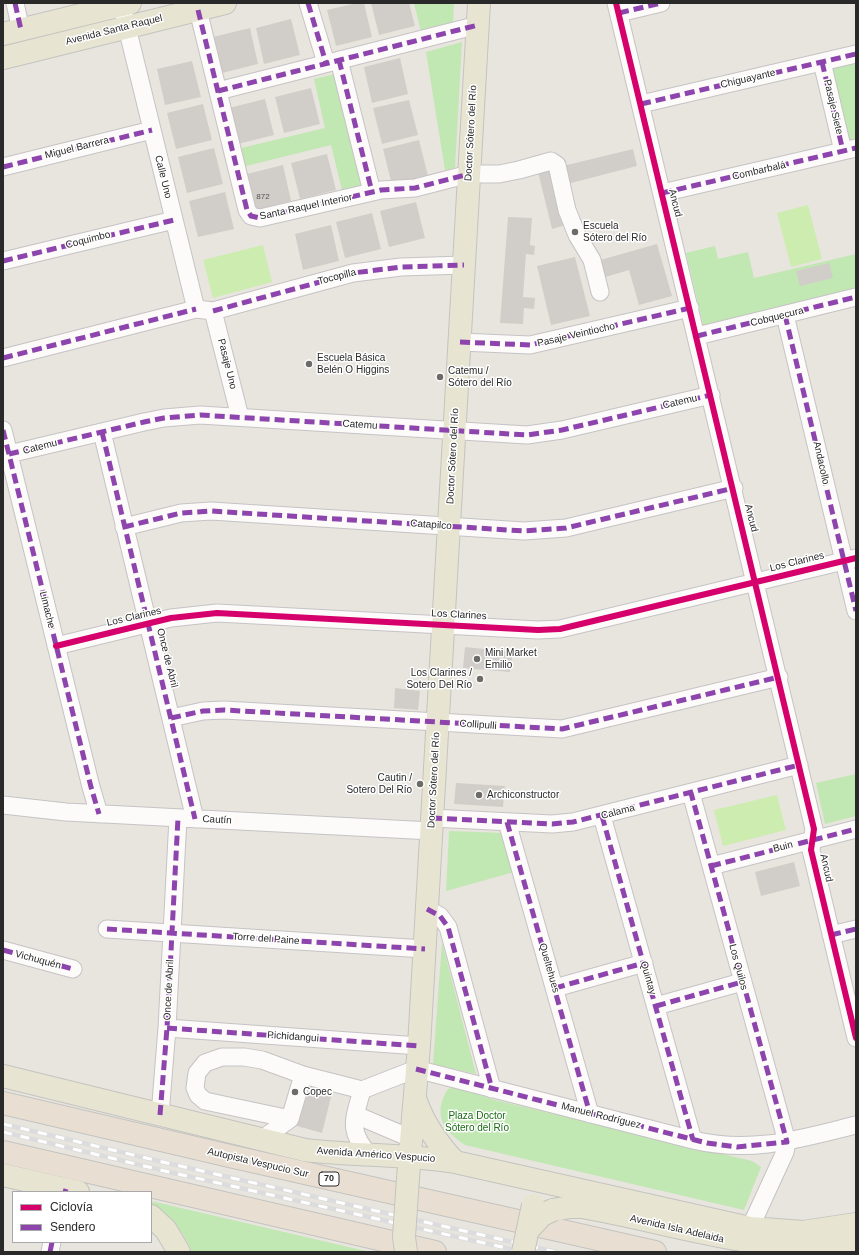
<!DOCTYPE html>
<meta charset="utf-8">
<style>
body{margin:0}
#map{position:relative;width:859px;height:1255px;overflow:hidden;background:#e8e5de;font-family:Arial,sans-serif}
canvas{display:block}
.frame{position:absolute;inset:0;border:4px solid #292929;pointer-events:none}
.legend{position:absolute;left:12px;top:1191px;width:140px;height:52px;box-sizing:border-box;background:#fff;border:1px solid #a9a9a9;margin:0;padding:5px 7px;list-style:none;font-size:12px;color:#292929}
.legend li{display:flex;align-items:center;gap:8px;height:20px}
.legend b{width:20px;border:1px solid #a9a9a9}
</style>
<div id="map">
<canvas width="859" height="1255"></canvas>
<div class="frame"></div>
<ul class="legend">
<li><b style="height:5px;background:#d6006c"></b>Ciclovía</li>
<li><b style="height:5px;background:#8e44ad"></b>Sendero</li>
</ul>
</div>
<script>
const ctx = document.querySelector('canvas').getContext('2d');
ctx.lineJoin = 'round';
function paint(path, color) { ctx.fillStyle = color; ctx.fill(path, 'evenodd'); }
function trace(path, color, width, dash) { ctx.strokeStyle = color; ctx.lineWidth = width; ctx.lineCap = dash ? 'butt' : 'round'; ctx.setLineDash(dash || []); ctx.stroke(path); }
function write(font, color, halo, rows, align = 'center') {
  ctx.font = font + ' Arial,sans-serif'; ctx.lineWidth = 3; ctx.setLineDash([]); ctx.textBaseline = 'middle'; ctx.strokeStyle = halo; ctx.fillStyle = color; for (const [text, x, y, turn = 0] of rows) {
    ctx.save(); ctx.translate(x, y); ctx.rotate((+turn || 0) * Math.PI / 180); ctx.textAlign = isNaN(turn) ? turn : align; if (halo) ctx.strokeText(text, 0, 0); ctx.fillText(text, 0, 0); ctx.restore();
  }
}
paint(new Path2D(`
 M414,3H454L453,24L421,32Z
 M462,42L455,168L445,170L426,52Z
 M856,56V144L846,146L826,63Z
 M339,73L368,189L343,194L331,145L242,167L237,149L325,128L314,79Z
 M715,246L718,259L748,252L754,278L856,254V296L705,332L686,253Z
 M856,774V816L825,824L816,783Z
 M449,831L504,833L514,872L446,891Z
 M442,942L476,1074L433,1064Z
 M455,1087L495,1100L752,1161L761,1167L744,1210L465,1145C443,1131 432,1113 448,1089Z
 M151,1201L370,1252H191C185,1230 169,1218 151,1205Z`), '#c1e7b3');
paint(new Path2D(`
 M808,205L822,259L791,267L777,213Z
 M263,245L272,282L213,298L203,260Z
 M777,795L786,830L723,846L714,810Z`), '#cdecb0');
paint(new Path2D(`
 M357,3H364L372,37L336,46L327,10Z
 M371,3H409L415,26L379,35Z
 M291,19L300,55L264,64L256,28Z
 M250,28L258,64L222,73L213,37Z
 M400,58L408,94L372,103L364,67Z
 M192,61L201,97L165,105L157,69Z
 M311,88L320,124L284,133L275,97Z
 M265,99L274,135L238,144L229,108Z
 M409,100L418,135L382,144L373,108Z
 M203,104L212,140L176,149L167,113Z
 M419,140L428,176L392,185L383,149Z
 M214,148L223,184L187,193L178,157Z
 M633,149L637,166L567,184L563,166Z
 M327,154L336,190L300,199L291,163Z
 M283,165L291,201L255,210L247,174Z
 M556,168L569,224L552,229L538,172Z
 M225,192L234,229L198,237L189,201Z
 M416,202L425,238L389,247L380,211Z
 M372,213L381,249L345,258L336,222Z
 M508,217L532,218L530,245L535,246L534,255L526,254L523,297L535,298L534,309L524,308L523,324L500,323Z
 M331,225L339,261L303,270L295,234Z
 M657,244L672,296L639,305L629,270L602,278L597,261Z
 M575,257L590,316L551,325L537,266Z
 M829,263L833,278L800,286L796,271Z
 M465,647L513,652L510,672L463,668Z
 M395,688L420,691L418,710L394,708Z
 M456,783L505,786L503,807L454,804Z
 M794,862L800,886L761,896L755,872Z
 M308,1083L333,1089L322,1133L297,1126Z`), '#d1cec9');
const minor = new Path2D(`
 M15,3L21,30
 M121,3L196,309
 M308,3L326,63
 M616,3L814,829L811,850L856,1038
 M198,10L247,210L251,216L260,218L381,190L415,188L469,174H499L519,170L551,161L557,165L567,210L577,235L592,260L600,292
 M619,13L661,3
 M339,60L372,192
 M822,62L843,151
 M218,91L478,25
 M641,104L856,54
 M3,167L152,130
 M662,193L856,148
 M3,261L174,220
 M213,311L240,417
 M785,315L856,611
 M697,336L856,297
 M460,342L530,345L690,308
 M3,358L196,309L213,311L353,273L401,267L464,265
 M3,430L91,787L99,814
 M102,432L195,819
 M9,454L144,422L164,418L200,415L527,435L562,430L711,395
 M124,527L181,513L211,511L524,531L566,528L734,488
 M56,646L171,618L217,613L538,630L560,629L856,558
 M171,718L203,711L224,710L562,729L779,677
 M691,793L787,1142L785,1152L750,1228
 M3,805L66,812L432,831
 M602,816L693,1140
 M432,818L552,824L573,822L799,765
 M507,822L590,1114
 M711,866L856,829
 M427,909L440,916L448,927L492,1089
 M107,929L425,949
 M831,935L856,929
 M3,950L73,969
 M555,988L644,963
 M656,1006L742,982
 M167,1028L419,1046
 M362,1090C354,1120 347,1130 370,1156
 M160,1115L167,1028L178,818
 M356,1115L410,1138
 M290,1119L205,1101L198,1095L195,1088L197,1073L205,1063L222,1057H244L262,1060L303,1075L362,1090L416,1069L693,1140C753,1154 799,1139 856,1125
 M262,1139L290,1119L303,1075
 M50,1252L52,1242`);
const major = new Path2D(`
 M3,34L130,3
 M3,58L225,3
 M3,1076L305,1150C355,1156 405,1154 455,1162L750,1228L803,1232L856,1224
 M415,1098C423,1123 437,1143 455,1162
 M3,1175L78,1192
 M408,1178L419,1046L479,3
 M553,1210L570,1207H582C673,1223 763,1255 856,1246
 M151,1216L166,1230L179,1252`);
const highway = new Path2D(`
 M3,1103L234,1157L655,1252
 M3,1152L435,1252`);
trace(minor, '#c5c3c4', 19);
trace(major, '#c4c3c0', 24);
trace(highway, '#c4c3c0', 24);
trace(minor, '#fcfbfa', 17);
trace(major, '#e7e5d1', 22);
trace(highway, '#e8dfd2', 22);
const rail = new Path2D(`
 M3,1124L167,1163L556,1252
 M3,1132L165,1171L524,1252`);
trace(rail, '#dcdcde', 4.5);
trace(rail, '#fff', 3, [9]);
const majorBridge = new Path2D(`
 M529,1229L542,1215L553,1210
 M406,1252L404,1237L408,1178
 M523,1252L533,1205`);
trace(majorBridge, '#c4c3c0', 24, []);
trace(majorBridge, '#e7e5d1', 22);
trace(new Path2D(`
 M15,3L21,30
 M308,3L326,63
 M198,10L247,210L251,216L260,218L381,190L415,188L469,174
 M619,13L661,3
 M339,60L372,192
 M822,62L843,151
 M218,91L478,25
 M641,104L856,54
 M3,167L152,130
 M662,193L856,148
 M3,261L174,220
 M213,311L353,273L401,267L464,265
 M785,315L856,611
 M697,336L856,297
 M460,342L530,345L690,308
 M3,358L196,309
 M3,430L91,787L99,814
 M102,432L195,819
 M9,454L144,422L164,418L200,415L527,435L562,430L711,395
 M124,527L181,513L211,511L524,531L566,528L734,488
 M171,718L203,711L224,710L562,729L779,677
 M602,816L693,1140
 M432,818L552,824L573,822L799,765
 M507,822L590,1114
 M711,866L856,829
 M427,909L440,916L448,927L492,1089
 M107,929L425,949
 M831,935L856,929
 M3,950L73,969
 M555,988L644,963
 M656,1006L742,982
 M167,1028L419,1046
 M416,1069L707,1143L737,1147L787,1142L691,793
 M160,1115L167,1028L178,818
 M65,1192L66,1189
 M50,1252L52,1242`), '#8e44ad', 5, [10, 5]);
trace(new Path2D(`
 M616,3L814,829L811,850L856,1038
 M56,646L171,618L217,613L538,630L560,629L856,558`), '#d6006c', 6);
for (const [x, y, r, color] of [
 [575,232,4,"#6c6b68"],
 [309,364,4,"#6c6b68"],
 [440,377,4,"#6c6b68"],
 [477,659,4,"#6c6b68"],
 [480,679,4,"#6c6b68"],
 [420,784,4,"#6c6b68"],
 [479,795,4,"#6c6b68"],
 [295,1092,4,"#6c6b68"]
]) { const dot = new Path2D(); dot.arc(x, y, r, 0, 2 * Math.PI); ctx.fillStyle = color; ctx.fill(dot); trace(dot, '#fff', 1.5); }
write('8px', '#545352', null, [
 ["872",263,197]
]);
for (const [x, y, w] of [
 [329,1179,20]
]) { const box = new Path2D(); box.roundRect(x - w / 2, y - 7, w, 14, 3); ctx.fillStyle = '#fff'; ctx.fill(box); trace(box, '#292929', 1); }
write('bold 9px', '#292929', null, [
 ["70",329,1179]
]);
write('10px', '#292929', '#fff', [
 ["Avenida Santa Raquel",114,30,-14],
 ["Chiguayante",748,79,-13],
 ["Pasaje Siete",833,107,77],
 ["Doctor Sótero del Río",471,133,-87],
 ["Miguel Barrera",77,148,-14],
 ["Combarbalá",759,171,-13],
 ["Calle Uno",163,177,76],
 ["Ancud",675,203,76],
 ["Santa Raquel Interior",306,207,-12],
 ["Coquimbo",88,240,-14],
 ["Tocopilla",337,277,-14],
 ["Cobquecura",777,317,-14],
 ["Pasaje Veintiocho",576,335,-13],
 ["Pasaje Uno",227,364,76],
 ["Catemu",680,402,-13],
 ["Catemu",360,425,4],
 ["Catemu",40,447,-14],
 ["Doctor Sótero del Río",453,456,-87],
 ["Andacollo",821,463,77],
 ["Ancud",751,518,76],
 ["Catapilco",431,525,4],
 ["Los Clarines",797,562,-14],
 ["Limache",47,610,76],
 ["Los Clarines",459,615,3],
 ["Los Clarines",134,617,-13],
 ["Once de Abril",167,658,76],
 ["Collipulli",478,725,4],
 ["Doctor Sótero del Río",434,780,-87],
 ["Calama",618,812,-15],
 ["Cautín",217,820,3],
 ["Buin",783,847,-14],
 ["Ancud",826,868,77],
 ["Torre del Paine",266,939,4],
 ["Vichuquén",38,960,15],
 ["Los Quilos",738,967,75],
 ["Queltehues",549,968,74],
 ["Quintay",648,978,74],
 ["Once de Abril",169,990,-87],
 ["Pichidangui",293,1037,4],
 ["Manuel Rodríguez",601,1116,14],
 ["Avenida Américo Vespucio",376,1155,4],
 ["Autopista Vespucio Sur",258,1163,13],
 ["Avenida Isla Adelaida",677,1229,13]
]);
write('10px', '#292929', '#fff', [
 ["Escuela",583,226],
 ["Sótero del Río",583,238],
 ["Escuela Básica",317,358],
 ["Belén O Higgins",317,370],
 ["Catemu /",448,371],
 ["Sótero del Río",448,383],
 ["Mini Market",485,653],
 ["Emilio",485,665],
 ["Los Clarines /",472,673,"right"],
 ["Sotero Del Río",472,685,"right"],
 ["Cautin /",412,778,"right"],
 ["Sotero Del Río",412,790,"right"],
 ["Archiconstructor",487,795],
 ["Copec",303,1092]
], 'left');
write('10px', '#196b13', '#fff', [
 ["Plaza Doctor",477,1116],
 ["Sótero del Río",477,1128]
]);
</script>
